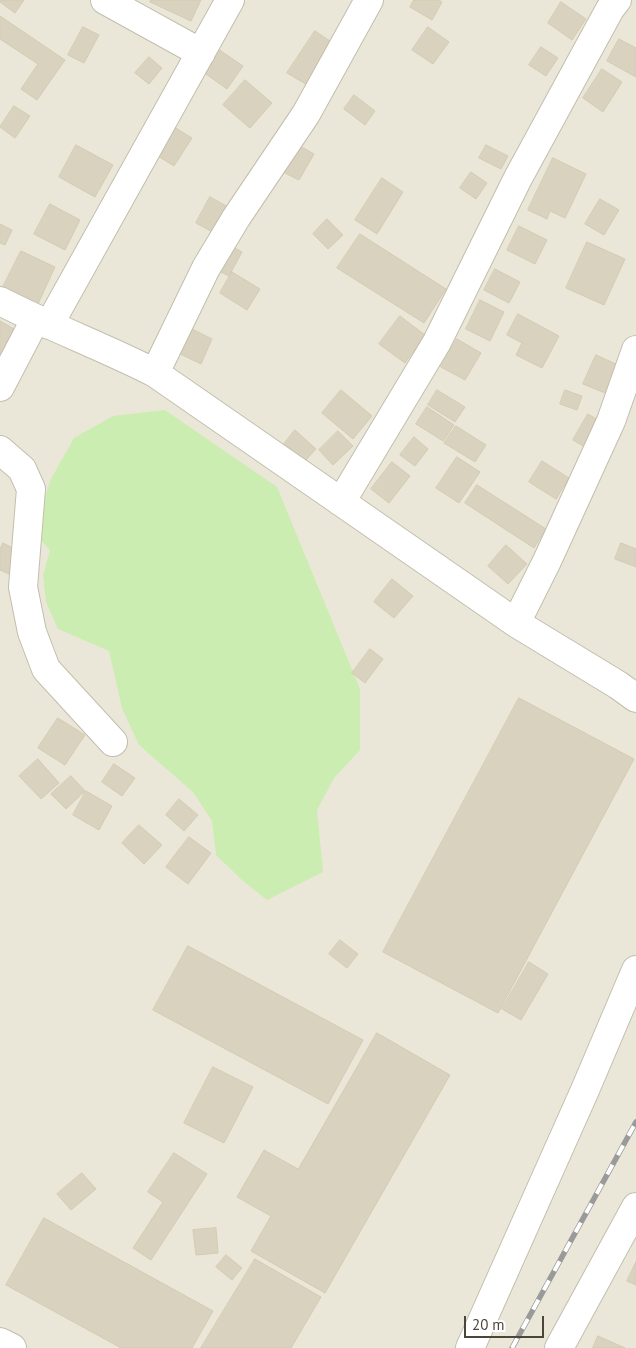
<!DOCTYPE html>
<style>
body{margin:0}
#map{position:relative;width:636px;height:1348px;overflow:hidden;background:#f6f4eb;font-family:"PT Sans",sans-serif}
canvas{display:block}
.scale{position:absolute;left:464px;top:1316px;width:80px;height:22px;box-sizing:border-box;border:2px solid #4b4638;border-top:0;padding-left:6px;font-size:15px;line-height:18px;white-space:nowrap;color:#4b4638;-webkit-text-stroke:4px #fff;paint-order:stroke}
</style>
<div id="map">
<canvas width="636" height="1348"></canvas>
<div class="scale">20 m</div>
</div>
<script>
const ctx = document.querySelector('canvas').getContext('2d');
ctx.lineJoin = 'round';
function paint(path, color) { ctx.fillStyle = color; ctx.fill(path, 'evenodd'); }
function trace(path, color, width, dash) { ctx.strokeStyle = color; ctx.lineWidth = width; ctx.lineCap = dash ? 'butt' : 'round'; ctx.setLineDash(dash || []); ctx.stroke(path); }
paint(new Path2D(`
 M0,0H636V1348H0Z`), '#ebe7d8');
paint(new Path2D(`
 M165,410L277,487L360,689V750L334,778L317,810L323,872L267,900L242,880L216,855L212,821L193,792L139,745L122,708L109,651L58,629L46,602L43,575L50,550L35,534L41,509L51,479L74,438L113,416Z`), '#cbedb1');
const building = new Path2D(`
 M0,0H24L15,13L0,2Z
 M151,0H201L191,21L150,2Z
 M414,0H439L442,2L432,20L410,7Z
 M561,2L586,19L572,40L548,23Z
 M0,16L65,60L37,100L21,89L38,64L0,39Z
 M83,27L99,35L84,63L68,55Z
 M428,27L449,42L433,64L412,50Z
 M315,31L336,45L309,86L287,73Z
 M619,39L636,48V77L607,61Z
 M541,47L558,58L546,76L529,65Z
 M218,49L243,66L227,89L202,71Z
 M149,57L162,68L149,84L135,73Z
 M602,69L622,82L603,112L583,98Z
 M245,80L272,103L250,128L223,105Z
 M354,95L375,111L365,125L344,109Z
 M14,106L30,116L15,138L0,127Z
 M171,125L192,138L174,166L153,153Z
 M76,145L113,165L95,197L59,177Z
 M486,145L508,156L501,169L479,158Z
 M300,146L314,154L299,180L285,173Z
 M553,158L586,174L565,218L550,211L547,219L528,210Z
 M471,172L487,183L476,199L460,188Z
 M382,178L403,192L377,234L355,220Z
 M210,197L232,209L218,235L196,223Z
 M600,199L619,210L604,235L585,224Z
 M50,204L80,220L65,250L34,234Z
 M327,219L343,235L328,249L313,234Z
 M0,224L12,230L5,245L0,243Z
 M519,226L547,240L535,264L507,250Z
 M360,234L446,289L424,323L337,268Z
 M587,242L625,259L604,305L566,288Z
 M226,243L242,252L229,276L213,268Z
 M21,251L55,267L37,306L2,289Z
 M495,269L520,282L509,303L484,290Z
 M232,272L260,289L247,310L220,293Z
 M480,300L504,312L490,341L466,329Z
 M518,314L559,336L542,368L516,355L522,343L507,335Z
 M400,316L425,335L405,363L379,344Z
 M0,321L16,330L0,361Z
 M188,327L212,339L201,364L176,352Z
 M457,339L481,353L465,380L441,367Z
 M596,355L618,365L605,393L583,384Z
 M341,390L372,416L353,439L322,413Z
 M437,390L465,407L455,422L428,405Z
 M565,390L582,396L577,410L560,404Z
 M427,407L454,425L443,441L416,424Z
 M588,414L603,423L588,449L573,440Z
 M456,426L486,445L475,462L444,443Z
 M295,430L316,449L304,462L284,444Z
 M338,431L353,446L333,465L319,450Z
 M414,437L428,449L415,466L400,455Z
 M457,457L480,472L459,503L436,488Z
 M542,461L569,478L556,499L529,482Z
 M392,462L410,476L389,503L371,489Z
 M477,485L546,529L534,548L465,503Z
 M3,543L20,552L9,574L0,570V550Z
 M621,543L636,549V567L615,559Z
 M506,545L527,564L508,584L488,566Z
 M392,579L413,596L394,618L374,602Z
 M370,649L383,659L365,683L352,673Z
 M519,698L634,759L498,1013L383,952Z
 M58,718L85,735L65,765L38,748Z
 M38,759L59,783L41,799L19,776Z
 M114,764L135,778L122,796L102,782Z
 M71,776L85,791L66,809L51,794Z
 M86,791L112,806L99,830L73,815Z
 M179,799L198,815L184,831L166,815Z
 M139,825L162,845L144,864L122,843Z
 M189,837L211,853L188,884L166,867Z
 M340,940L358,954L347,968L329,954Z
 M188,946L363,1040L328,1104L153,1010Z
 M529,962L548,974L521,1020L502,1009Z
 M377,1033L450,1075L325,1293L251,1251L271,1216L237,1197L264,1150L298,1169Z
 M213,1067L253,1087L224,1143L184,1123Z
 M174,1153L207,1174L151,1260L133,1248L163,1202L148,1192Z
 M82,1173L96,1189L71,1210L57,1194Z
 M44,1218L213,1311L192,1348H121L6,1285Z
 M216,1228L218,1253L196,1255L193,1230Z
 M226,1255L242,1268L232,1280L216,1267Z
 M255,1259L321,1297L291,1348H201Z
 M636,1262V1285L627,1281Z
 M598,1336L625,1348H593Z`);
paint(building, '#d9d2bf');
trace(building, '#d4cbb2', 1);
const minor = new Path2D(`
 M105,0L201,53
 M0,301C50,327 104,347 155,373L516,623L618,685L636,698
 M49,325L230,0
 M155,373L206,268L236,218L306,114L369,0
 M0,387L35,320
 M0,450L22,469L31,489L23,587L32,632L46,669L113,742
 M341,502L437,342L518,178L610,9L617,0
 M516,623L547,561L611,421L636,350
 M0,1342L12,1348
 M470,1348L585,1090L636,970
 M559,1348L636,1207`);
trace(minor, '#c3beac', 30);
trace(minor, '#fff', 28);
const rail = new Path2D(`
 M512,1348L636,1122`);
trace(rail, '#9a9a9a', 5.5);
trace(rail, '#fff', 4, [11]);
</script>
